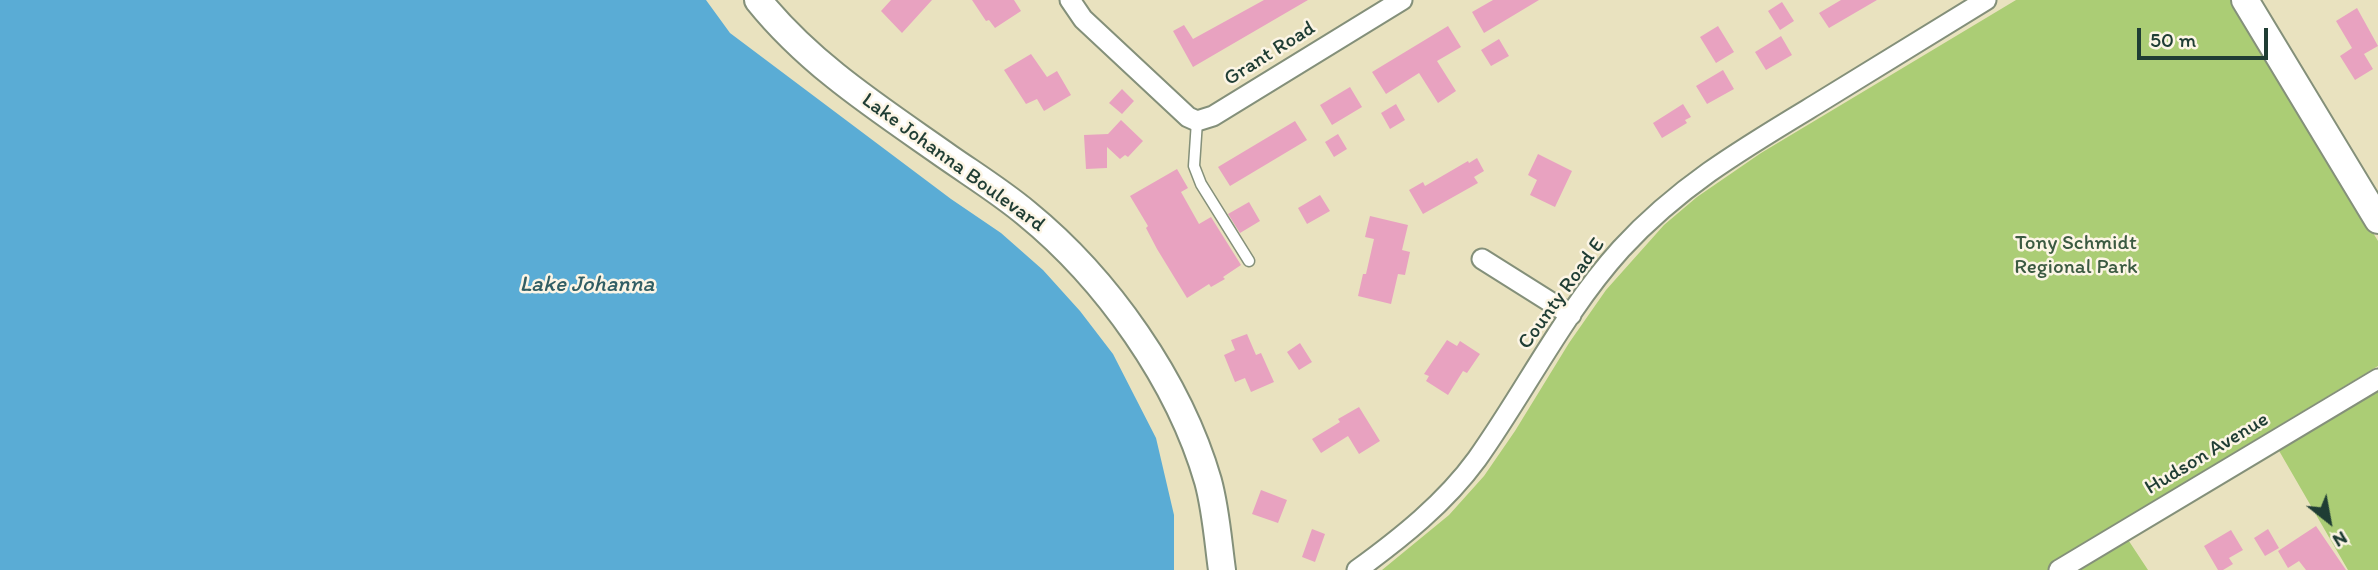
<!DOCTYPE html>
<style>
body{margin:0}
#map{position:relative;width:2378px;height:570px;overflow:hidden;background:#e9e2bf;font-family:Itim,sans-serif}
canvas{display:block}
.north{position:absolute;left:2294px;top:486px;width:70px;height:70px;-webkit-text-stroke:5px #fcf5e5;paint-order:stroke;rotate:149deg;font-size:19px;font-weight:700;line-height:28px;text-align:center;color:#1f3d34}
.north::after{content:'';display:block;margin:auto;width:24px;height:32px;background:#1f3d34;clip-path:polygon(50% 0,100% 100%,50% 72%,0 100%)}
.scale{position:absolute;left:2137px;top:28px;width:131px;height:32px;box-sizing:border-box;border:4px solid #1f3d34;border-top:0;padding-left:9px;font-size:21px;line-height:24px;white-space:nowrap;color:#1f3d34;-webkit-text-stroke:5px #fcf5e5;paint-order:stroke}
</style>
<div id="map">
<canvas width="2378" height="570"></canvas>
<div class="north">N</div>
<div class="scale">50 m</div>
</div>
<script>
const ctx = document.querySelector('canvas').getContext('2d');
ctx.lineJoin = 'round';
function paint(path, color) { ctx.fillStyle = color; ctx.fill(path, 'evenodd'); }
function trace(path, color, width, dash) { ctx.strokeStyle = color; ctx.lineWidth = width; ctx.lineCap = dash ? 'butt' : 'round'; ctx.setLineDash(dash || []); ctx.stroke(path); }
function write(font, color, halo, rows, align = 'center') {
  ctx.font = font + ' Itim,sans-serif'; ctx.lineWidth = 5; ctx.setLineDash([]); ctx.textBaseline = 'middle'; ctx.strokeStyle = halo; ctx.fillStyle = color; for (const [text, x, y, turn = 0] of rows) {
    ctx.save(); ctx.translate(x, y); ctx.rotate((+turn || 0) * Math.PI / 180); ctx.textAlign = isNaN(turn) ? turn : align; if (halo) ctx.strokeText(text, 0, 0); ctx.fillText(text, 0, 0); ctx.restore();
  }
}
paint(new Path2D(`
 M2016,0H2231L2378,241V366L2117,523L2148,570H1382L1449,515L1484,476L1515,431L1569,343L1606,290L1664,225L1697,197L1761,153Z
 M2378,390V570H2348L2278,449Z`), '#abcd75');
paint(new Path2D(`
 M0,0H706L730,33L951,199L1001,233L1043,270L1080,311L1113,354L1156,438L1174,515V570H0Z`), '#5aacd5');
paint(new Path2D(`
 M891,0H932L902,33L881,11Z
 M972,0H1014L1021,11L995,28L989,20L986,21Z
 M1264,0H1308L1193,67L1173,31L1184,25L1193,39Z
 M1493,0H1539L1484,33L1472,12Z
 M1841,0H1877L1829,28L1819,13Z
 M1782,2L1794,21L1780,30L1768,11Z
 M2357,8L2378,46L2364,54L2373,69L2355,80L2340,56L2352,48L2336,21Z
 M1448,26L1461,47L1437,61L1456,91L1438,103L1419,73L1386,94L1372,72Z
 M1718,26L1734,52L1716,63L1700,37Z
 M1781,36L1792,55L1766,70L1755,52Z
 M1499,39L1509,56L1491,66L1481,50Z
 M1031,54L1047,77L1057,71L1071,95L1044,111L1037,99L1026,104L1004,70Z
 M1723,70L1734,89L1707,104L1696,86Z
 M1350,87L1362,107L1332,125L1320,105Z
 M1122,89L1134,101L1122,114L1109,103Z
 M1396,104L1405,120L1390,129L1381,113Z
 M1683,104L1691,117L1685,120L1687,123L1662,138L1653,123Z
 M1121,120L1143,141L1128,157L1125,155L1120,159L1107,147V168L1086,169L1084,135L1108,134Z
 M1295,121L1307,140L1230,186L1218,167Z
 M1338,134L1347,149L1334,157L1325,142Z
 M1538,154L1572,171L1555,207L1530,195L1537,180L1528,175Z
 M1477,158L1484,171L1474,177L1478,183L1423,214L1409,190L1423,182L1425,186L1468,161L1469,163Z
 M1177,169L1188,188L1181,192L1199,224L1211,217L1241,265L1223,277L1225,279L1211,287L1209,284L1187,298L1157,249L1146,228L1148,226L1130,196Z
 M1320,195L1330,211L1307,224L1298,208Z
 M1249,202L1260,221L1240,233L1228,214Z
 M1370,216L1408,225L1402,250L1410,252L1405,275L1398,274L1391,304L1358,296L1363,274H1366L1374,239L1365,237Z
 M1247,334L1256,355L1261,353L1274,382L1251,392L1245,378L1235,382L1224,355L1235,350L1231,340Z
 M1447,340L1457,346L1460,341L1480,354L1467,373L1463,371L1448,395L1426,381L1429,376L1424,374Z
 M1300,343L1312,362L1299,370L1287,352Z
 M1359,407L1380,441L1359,454L1348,436L1321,453L1312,439L1340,422L1338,419Z
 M1261,490L1287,500L1278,523L1252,514Z
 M2316,526L2346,570H2306L2299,561L2288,568L2278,551Z
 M1312,529L1325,534L1315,562L1302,557Z
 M2268,529L2279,548L2265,556L2254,538Z
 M2231,530L2243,550L2229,558L2233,564L2223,570H2218L2204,546Z`), '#e8a2c0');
const lane = new Path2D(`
 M1197,121L1194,166L1201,184L1249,261`);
const street = new Path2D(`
 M1070,0L1083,19L1188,117L1197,121L1213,116L1402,0
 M1482,259L1571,315
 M1357,570C1401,538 1445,503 1477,459C1526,390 1564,312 1621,249C1679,186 1742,149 1815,105C1872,70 1929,35 1986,0
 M2059,570L2378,379`);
const secondary = new Path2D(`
 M758,0C811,66 881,110 949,158C975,176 1002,193 1026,213C1107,279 1179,381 1208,481C1216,510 1218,541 1222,570
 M2245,0L2378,220`);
trace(lane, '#84907a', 13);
trace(street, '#84907a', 23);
trace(secondary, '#84907a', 30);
trace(lane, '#fff', 10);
trace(street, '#fff', 19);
trace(secondary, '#fff', 26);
write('21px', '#1f3d34', '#fcf5e5', [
 ["Grant Road",1270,54,-32],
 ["Lake Johanna Boulevard",953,163,36],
 ["County Road E",1562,294,-54],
 ["Hudson Avenue",2207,454,-31]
]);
write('21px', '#3b5a41', '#fcf5e5', [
 ["Tony Schmidt",2076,244],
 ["Regional Park",2076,268]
]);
write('italic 23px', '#315e64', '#fcf5e5', [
 ["Lake Johanna",587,285]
]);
</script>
